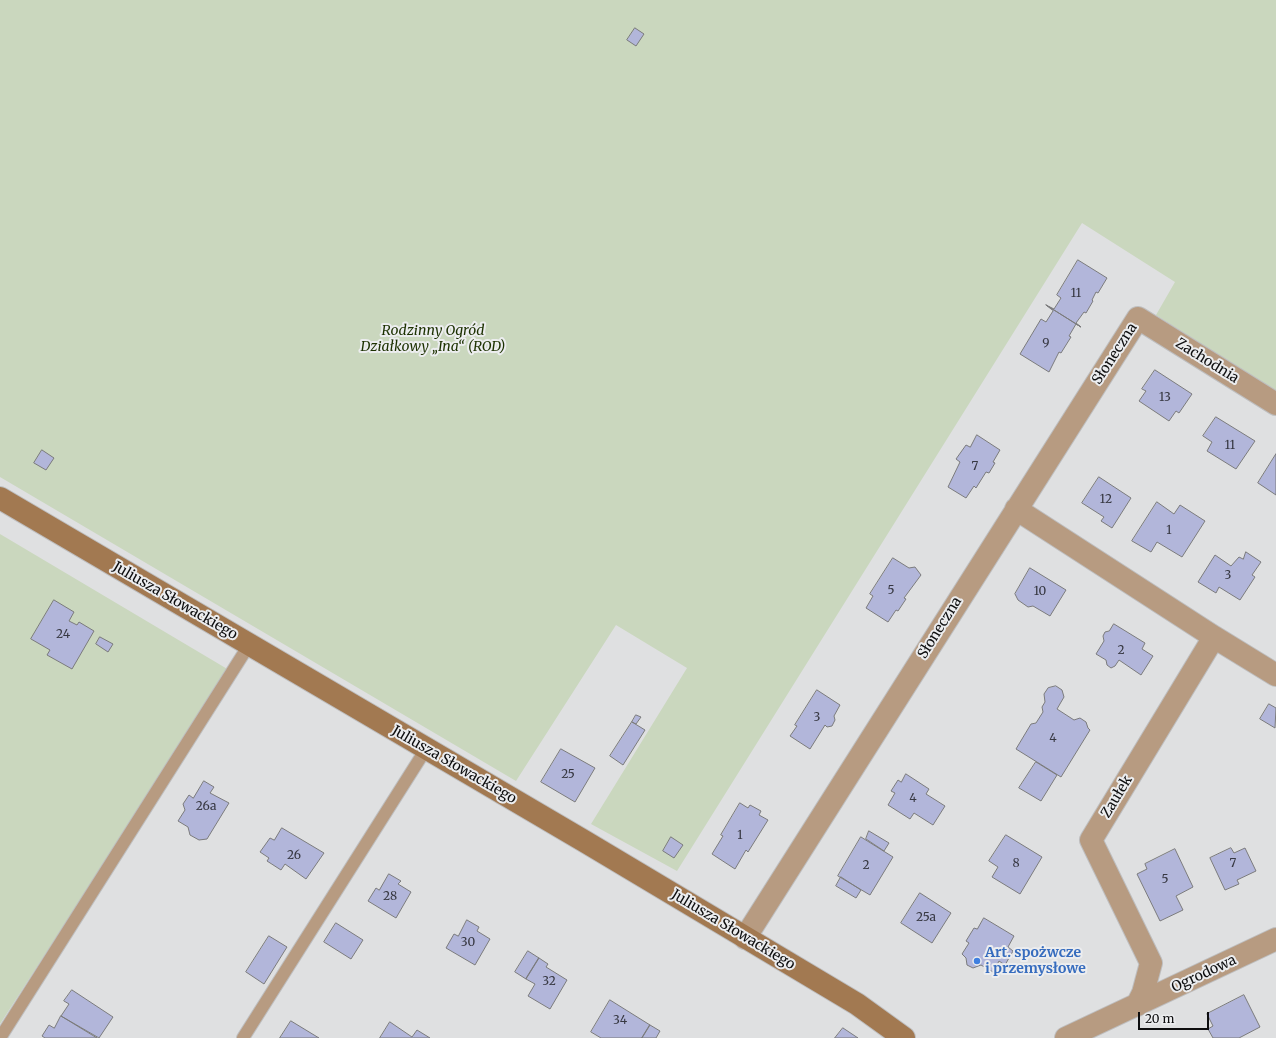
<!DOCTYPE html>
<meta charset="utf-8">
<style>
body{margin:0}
#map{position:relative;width:1276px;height:1038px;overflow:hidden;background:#dfe0e1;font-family:Merriweather,serif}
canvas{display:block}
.scale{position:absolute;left:1138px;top:1012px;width:71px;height:18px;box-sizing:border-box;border:2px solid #0e0e0f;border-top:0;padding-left:5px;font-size:12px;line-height:14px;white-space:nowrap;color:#0e0e0f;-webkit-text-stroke:3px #ecedef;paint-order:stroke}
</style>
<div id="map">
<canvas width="1276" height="1038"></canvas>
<div class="scale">20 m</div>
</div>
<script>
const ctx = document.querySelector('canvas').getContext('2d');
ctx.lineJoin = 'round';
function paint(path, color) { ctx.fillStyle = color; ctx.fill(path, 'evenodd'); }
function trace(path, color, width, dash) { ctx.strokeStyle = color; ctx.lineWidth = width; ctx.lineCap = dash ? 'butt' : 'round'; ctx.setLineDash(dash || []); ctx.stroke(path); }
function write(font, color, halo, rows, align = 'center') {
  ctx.font = font + ' Merriweather,serif'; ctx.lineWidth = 4; ctx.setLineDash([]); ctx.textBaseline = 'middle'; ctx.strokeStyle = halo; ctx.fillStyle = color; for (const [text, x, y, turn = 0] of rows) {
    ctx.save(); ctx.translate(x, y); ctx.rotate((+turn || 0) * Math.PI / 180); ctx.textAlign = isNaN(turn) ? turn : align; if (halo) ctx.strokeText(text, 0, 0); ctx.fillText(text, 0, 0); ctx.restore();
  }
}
paint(new Path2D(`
 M0,0H1276V392L1156,315L1175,282L1082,223L677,871L591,824L687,668L616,625L516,781L0,477Z
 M0,534L229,670L0,1024Z`), '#cad7be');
const building = new Path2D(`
 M635,28L644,34L636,46L627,40Z
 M1078,260L1107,278L1098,293L1096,292L1092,300L1093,301L1086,313L1084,312L1076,323L1081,327L1046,305L1054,309L1061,298L1057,295Z
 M1046,305L1081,327L1076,324L1069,336L1071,337L1061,353L1059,352L1049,372L1020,354L1041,319L1046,322L1053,311Z
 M1155,370L1192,394L1179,413L1176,411L1169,421L1139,401L1146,391L1142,389Z
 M1216,417L1255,441L1236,469L1207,451L1212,442L1203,436Z
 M977,435L1000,450L993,462L995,463L989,473L986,472L976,488L974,486L966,498L948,487L960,462L956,459L966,445L970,447Z
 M42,450L54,458L46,470L34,463Z
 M1276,454V495L1258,483Z
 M1099,477L1131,498L1112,528L1101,521L1104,517L1082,503Z
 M1157,502L1174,514L1180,505L1205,521L1182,557L1157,542L1151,552L1132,541Z
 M1246,552L1261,562L1252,575L1255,577L1240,600L1219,587L1216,593L1198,582L1215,555L1231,566L1239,557L1243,559Z
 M893,558L909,568L915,567L921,575L904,598L906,599L898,611L896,610L888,622L866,608L873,596L870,594Z
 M1030,568L1066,590L1050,616L1033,606L1028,607L1018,600L1015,594Z
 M54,600L74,612L69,621L77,625L79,622L94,631L72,669L47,655L50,650L31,639Z
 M1114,624L1145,643L1142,649L1153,656L1141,675L1119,660L1115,666L1111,668L1107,665L1106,660L1096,654L1104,641L1103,636L1105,632L1109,631Z
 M100,637L113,644L108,652L96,644Z
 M1056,686L1062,690L1064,697L1057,709L1074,720L1080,718L1086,722L1088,728L1090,730L1061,777L1016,749L1031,724L1036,723L1043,712L1042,707L1045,702L1044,694L1048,688Z
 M817,690L840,705L834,716L835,720L832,726L827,727L825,725L810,749L790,736L797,726L795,725Z
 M1269,704L1276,708L1275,728L1260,719Z
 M636,715L641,717L636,724L632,722Z
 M632,722L645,730L623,765L610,756Z
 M561,749L595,768L575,802L541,782Z
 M1036,762L1057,775L1041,801L1019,788Z
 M906,774L929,789L926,794L945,806L933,825L914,813L910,819L888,805L895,793L891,791L898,780L901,782Z
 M204,781L214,787L210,793L229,803L207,839L199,840L190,835L188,827L178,821L185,810L183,804L189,795L193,798Z
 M740,803L748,808L750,805L761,811L759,815L768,820L748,852L746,850L735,869L712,854L723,836L721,835Z
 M282,828L324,853L306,879L285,864L281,870L267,861L269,858L260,852L270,838L274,840Z
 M869,831L889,843L884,851L866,839Z
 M1006,835L1042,857L1020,894L992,877L998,867L989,861Z
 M671,837L683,845L674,858L663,851Z
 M861,837L893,857L870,895L838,876Z
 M1231,848L1234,853L1245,848L1256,871L1237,880L1239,884L1225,890L1210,858Z
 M1175,849L1193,887L1176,896L1183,910L1160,921L1137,874L1147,869L1145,864Z
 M389,874L401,881L398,884L411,892L396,918L368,901L376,888L379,890Z
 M841,877L861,890L856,898L836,886Z
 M920,893L951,913L932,943L901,923Z
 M984,918L1014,936L1008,947L1013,951L1005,965L999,961L993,972L981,965L973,968L967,965L966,958L962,954L969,943L966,941L974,928L977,929Z
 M467,920L479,927L477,931L490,939L475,965L446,948L454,934L458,936Z
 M336,923L363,940L351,959L324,942Z
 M269,936L287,947L264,984L246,972Z
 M528,951L539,958L526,979L515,972Z
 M539,958L548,964L546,967L567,980L550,1009L528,996L535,984L526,979Z
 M72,990L113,1017L99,1038L61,1016L69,1004L64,1001Z
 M1244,995L1260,1027L1239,1038H1213L1208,1029L1213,1026L1207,1014Z
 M610,1000L650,1025L642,1038H601L591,1032Z
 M61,1016L97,1038H45L42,1036L49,1025L54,1028Z
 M291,1021L319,1038H280Z
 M390,1022L412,1037L417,1030L430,1038H380Z
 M650,1025L660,1031L656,1038H642Z
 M843,1028L858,1038H835Z`);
paint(building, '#b2b6da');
trace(building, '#7b7b7c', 1);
const lane = new Path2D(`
 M0,1038L249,645
 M243,1038L426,749`);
const street = new Path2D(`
 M1016,509L1214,637L1276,675
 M745,938L1138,318L1276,404
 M1137,1005L1143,993L1151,963L1091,840L1214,637
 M1066,1038L1276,939`);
const secondary = new Path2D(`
 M0,498L584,841L857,1004L904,1038`);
trace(lane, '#bebebf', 14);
trace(street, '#bebebf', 24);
trace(secondary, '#bebebf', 24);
trace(lane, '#b79b81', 12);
trace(street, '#b79b81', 22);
trace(secondary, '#a27951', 22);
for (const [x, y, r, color] of [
 [977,961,4,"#3f7fe0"]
]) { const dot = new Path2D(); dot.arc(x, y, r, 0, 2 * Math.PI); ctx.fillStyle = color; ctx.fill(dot); trace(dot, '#ecedef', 1.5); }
write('12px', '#373842', null, [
 ["11",1076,294],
 ["9",1046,344],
 ["13",1165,398],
 ["11",1230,446],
 ["7",975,467],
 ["12",1106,500],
 ["1",1169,531],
 ["3",1228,576],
 ["5",891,591],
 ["10",1040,592],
 ["24",63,635],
 ["2",1121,651],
 ["3",817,718],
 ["4",1053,739],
 ["25",568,775],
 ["4",913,799],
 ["26a",206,807],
 ["1",740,836],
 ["26",294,856],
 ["8",1016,864],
 ["7",1233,864],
 ["2",866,866],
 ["5",1165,880],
 ["28",390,897],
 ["25a",926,918],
 ["30",468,943],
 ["32",549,982],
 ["34",620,1021]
]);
write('italic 14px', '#1c3100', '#ecedef', [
 ["Rodzinny Ogród",433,331],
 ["Działkowy „Ina“ (ROD)",433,347]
]);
write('14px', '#0e0e0f', '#ecedef', [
 ["Słoneczna",1115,354,-57],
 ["Zachodnia",1207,361,32],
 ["Juliusza Słowackiego",175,601,30],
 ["Słoneczna",940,628,-58],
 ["Juliusza Słowackiego",454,765,30],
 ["Zaułek",1117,797,-59],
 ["Juliusza Słowackiego",733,930,31],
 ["Ogrodowa",1204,974,-25]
]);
write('bold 14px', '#366cbe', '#ecedef', [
 ["Art. spożwcze",985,953],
 ["i przemysłowe",985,969]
], 'left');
</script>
